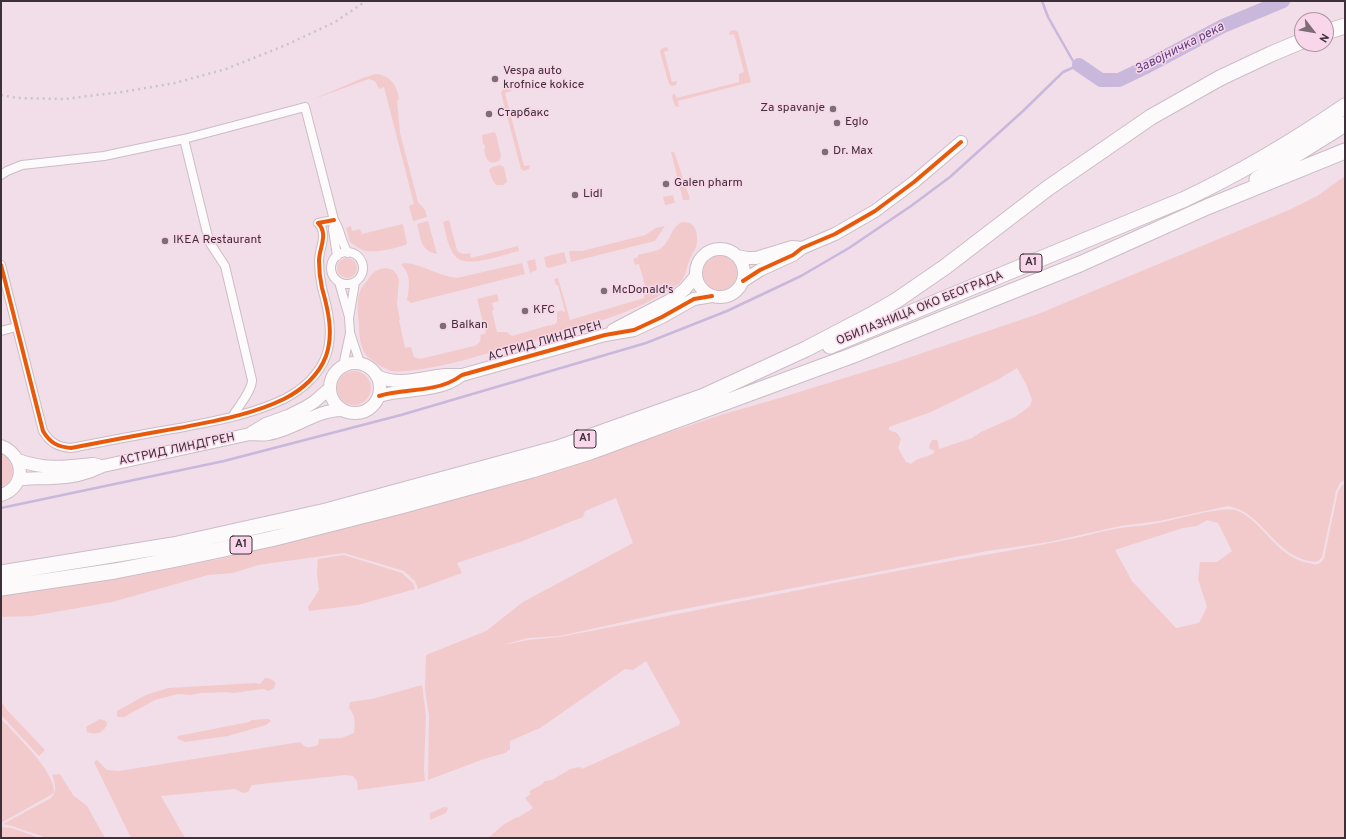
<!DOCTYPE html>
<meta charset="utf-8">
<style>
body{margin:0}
#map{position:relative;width:1346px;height:839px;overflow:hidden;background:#f1dee8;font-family:Overpass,sans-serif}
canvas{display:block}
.frame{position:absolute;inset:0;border:2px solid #3d3038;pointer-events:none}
.north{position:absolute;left:1294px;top:12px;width:40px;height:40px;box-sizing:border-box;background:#f9d6e9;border:1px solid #ae94a2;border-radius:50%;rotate:121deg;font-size:11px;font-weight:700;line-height:16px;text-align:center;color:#3d3038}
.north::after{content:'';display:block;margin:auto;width:14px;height:18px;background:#7c6d76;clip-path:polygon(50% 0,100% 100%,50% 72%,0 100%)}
</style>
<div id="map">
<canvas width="1346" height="839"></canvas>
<div class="frame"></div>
<div class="north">N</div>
</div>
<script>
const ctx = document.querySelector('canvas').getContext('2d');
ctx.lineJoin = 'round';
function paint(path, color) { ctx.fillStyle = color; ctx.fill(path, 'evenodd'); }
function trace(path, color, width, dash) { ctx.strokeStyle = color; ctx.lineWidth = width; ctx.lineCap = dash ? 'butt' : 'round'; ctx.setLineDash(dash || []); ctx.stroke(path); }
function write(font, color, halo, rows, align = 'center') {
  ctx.font = font + ' Overpass,sans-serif'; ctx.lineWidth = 3; ctx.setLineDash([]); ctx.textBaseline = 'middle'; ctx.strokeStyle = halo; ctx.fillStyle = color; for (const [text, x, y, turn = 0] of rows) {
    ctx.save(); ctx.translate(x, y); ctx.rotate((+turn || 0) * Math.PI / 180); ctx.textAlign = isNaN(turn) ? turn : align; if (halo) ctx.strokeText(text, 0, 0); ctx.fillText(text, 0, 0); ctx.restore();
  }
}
paint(new Path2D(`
 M735,30L738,32L751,82L678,101L679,107L675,106L672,97L674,93L677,98L739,82V74L744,72L734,34L729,35L730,31Z
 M666,47L669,50L664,52L672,82L677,81L676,85L672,86L669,84L660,52L661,49Z
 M376,74C390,75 398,86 399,100H397L400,133L418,202L425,210L427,217L413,221L409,206L414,204L384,87L379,89L375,81L369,79L311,100L363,78Z
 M508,88L512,91L505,93L524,166L530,165L529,169L524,171L521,169L501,93L503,89Z
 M494,132L496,134L501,156L499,161C487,166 486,158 484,149L485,148V145L483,144L482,135Z
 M671,152H674L675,154L690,199L688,200H683Z
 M500,165L504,167L507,182L503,185H496L492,179L489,170L492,167Z
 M1345,176V480L1340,483L1336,491L1322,557C1318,563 1315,562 1309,561C1282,555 1270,532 1250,516C1243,510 1236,508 1228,506L1159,521L1120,526L1049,542L987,551L668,612L560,636L528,638L503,645L528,640L560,637C711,608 862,576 1013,550C1035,546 1056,542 1076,538C1093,534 1110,529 1128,527C1138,526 1149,525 1159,523C1176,520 1224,505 1238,511C1265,523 1275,556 1308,563C1315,565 1320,566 1324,558L1338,492L1342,485L1345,484V838H488L503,825L515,818L519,817L533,808L525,798L531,794L529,792C534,787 541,787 545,781L552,780L570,769L580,767L582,769L679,725L680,722L646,661L633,670L625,669L540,728L510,741V749L505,753L484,759L428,780L429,715L425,690L426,655L486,631L523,602L633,543L616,498L585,511L583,517L520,542L457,563L462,573L418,589L415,581L404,571L344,553L258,565L233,573L208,575L112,602L32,616L1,617V596L128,577L220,559L402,514L574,464L724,414L783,397L893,363L1038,314L1291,209L1317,196ZM1017,368L1026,384L1032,400L1030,406L1015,417L981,432L972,438L939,449L938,442L937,440H932L929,446L930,449L934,450V453C925,459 921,455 911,464L906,462L898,448L901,439L897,433L889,430V427L931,412L997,380ZM1207,520L1218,523L1232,551L1217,562H1200L1198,579L1207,607L1199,623L1176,628L1132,581L1115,550L1183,528L1197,526Z
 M673,195L675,203L665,205L663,197Z
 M449,220L457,250C461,255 465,254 470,253L471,258L518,246L519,251C505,254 467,269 456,257C448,249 446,233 443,222Z
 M428,221L437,254C420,251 421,238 417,224Z
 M683,222C693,222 696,227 697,237C698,248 694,250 690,259C686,268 686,277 679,284C672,289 663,293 655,298C626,314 594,323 562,333C538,340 513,347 489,353C465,360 440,367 415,370C407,371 399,372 391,371C384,369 370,360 366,355C360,347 359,334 359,325C358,313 355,294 364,285C367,282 368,278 371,275C380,265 396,266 399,280L397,304L400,320H399L405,348L411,347L414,357L420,359L474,346C479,344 482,341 480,335L486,333L477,299L497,294L499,301L492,303L494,310L492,311L497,332H506L512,336L550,325L551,326L552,324L554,325L557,322V312L562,310L563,312L565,311L558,285H556L554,279L558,278L570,320L644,298V295L647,293L639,264L635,265L633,259L638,257V255C645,253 654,252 660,249C671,242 671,225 683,222Z
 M403,224L407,244C399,248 375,253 366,251C361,250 354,245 350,242L346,228L351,226L352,231L360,229L362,234Z
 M665,226L655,241L571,262L569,251H582L645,235L656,228Z
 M564,252L567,263L549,268L546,267L544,257Z
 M703 273a17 17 0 1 1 34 0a17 17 0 1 1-34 0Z
 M337 268a10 10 0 1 1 20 0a10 10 0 1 1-20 0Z
 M535,259L537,270L530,273L527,261Z
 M404,263C423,264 438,276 457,278L522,263L525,274L411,303L407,300C409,288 412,274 401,265Z
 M337 388a17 17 0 1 1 34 0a17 17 0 1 1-34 0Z
 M1,454C16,461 17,480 1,487Z
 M344,555L402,573L413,583L415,589L358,605L309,611L308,607L319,590L317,574L318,559Z
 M265,678C270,678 272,679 276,683L274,688L269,691L263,689L233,693L227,692L200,693L191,695L178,694L155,700L124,717H118L117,715V711L146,695L168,688L255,683L260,684Z
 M422,685L426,716L424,769L425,781L358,790L357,781L353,776L346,775L252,785L248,792L243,793L235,789L161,796L185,838H131L94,762L97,760L107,770L119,771L300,742C306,749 309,748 318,745L319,739L341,738L354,733C355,724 356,716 349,708L350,702L372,699Z
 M1,701L7,710L45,750L39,756L1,715Z
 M1,719C16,735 55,771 54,793L49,796L1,823Z
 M100,719L106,721L107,724C103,734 96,735 87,732L86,727Z
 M267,719H269L271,721L266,725L228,736L185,742L178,739L177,737L178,736L249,722L252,720Z
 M60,774L73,795L87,806L105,838H47L12,826L3,824L51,798C58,791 55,784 52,775Z
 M444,807L448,808L446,813L430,820V813Z
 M1,827L11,828L40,838H1Z`), '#f3cacb');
trace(new Path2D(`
 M1042,1L1048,17L1073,61L1078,65
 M1,508L224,461L401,415L646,343L727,311L801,276L849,248L911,206L950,177L1023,111L1063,72L1079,65`), '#c9b7dc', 2.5);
trace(new Path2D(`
 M1079,65L1101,80H1119L1144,68L1223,26L1283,1`), '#c9b7dc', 14);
const street = new Path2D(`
 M184,139L207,233L210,243L225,266L252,380C252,391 238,407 232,417
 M1,175L7,171L22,165L104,156L184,139L305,107L334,220C341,231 341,242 348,253
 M334,220L333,230L337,256
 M331 268a16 16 0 1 1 32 0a16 16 0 1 1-32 0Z
 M1,265L43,431C50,443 58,447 71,448C107,441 143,434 179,428C214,421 251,415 284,399C302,390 319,375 326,356C334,334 328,309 322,288C320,279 319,270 319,261C319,248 329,234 318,223L334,220
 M339,282L349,317
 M1,331L16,327
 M350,333L360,363
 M343,366L350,333L349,318L355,282`);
const secondary = new Path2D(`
 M696 273a24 24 0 1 1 48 0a24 24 0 1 1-48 0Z
 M737,256L747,258H756L792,247L802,248
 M743,281L760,270L793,255L802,248L835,234L875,211L914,182L961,142
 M613,330L674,298L685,289L696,276
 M330 388a25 25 0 1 1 50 0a25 25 0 1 1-50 0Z
 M377,376C400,387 422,377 445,375C450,375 455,375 461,375
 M379,396C402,389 427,392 448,383C453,381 458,378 462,375L605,335L634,330L662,317L694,299L712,296
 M251,433L266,424L288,416L306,407L314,402L329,389
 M1,446C25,455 27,487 1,495
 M18,460C45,470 65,467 93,464L98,465
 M18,480C31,477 38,479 52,478C70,478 87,474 103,466L250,434C256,434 263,435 268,434C294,430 315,410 342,410`);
const highway = new Path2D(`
 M1326,32L1345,26
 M1257,179L1345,124
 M830,346L1185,199C1240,173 1294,141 1345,106
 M1,573L173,545L326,511L558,448L704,396L806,349L871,315L897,300L945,267L1048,188L1151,117L1220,78L1271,54L1302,41
 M1,588L115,571L177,559L271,539L401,506L532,470L590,452L851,356L940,320L1080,264L1207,207L1345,151`);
trace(street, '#cbbdc5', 10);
trace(secondary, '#cbbdc5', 14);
trace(highway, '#cbbdc5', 17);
trace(street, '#fdfafc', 8);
trace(secondary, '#fdfafc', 12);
trace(highway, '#fdfafc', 15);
trace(new Path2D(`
 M1,95L17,98L64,99L122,92L175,83L226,69L286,45L335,22L366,1`), '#c9c4c7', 2.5, [2, 4]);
trace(new Path2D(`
 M1,265L43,431C50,443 58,447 71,448C107,441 143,434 179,428C214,421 251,415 284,399C302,390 319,375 326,356C334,334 328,309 322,288C320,279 319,270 319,261C319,248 329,234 318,223L334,220
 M743,281L760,270L793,255L802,248L835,234L875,211L914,182L961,142
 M379,396C402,389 427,392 448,383C453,381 458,378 462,375L605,335L634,330L662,317L694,299L712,296`), '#e8590c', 4);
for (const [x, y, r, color] of [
 [495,79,4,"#7c6d76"],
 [833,109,4,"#7c6d76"],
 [489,114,4,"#7c6d76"],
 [837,123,4,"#7c6d76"],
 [825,152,4,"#7c6d76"],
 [666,184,4,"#7c6d76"],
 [575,195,4,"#7c6d76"],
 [165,241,4,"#7c6d76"],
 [604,291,4,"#7c6d76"],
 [525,311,4,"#7c6d76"],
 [443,326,4,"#7c6d76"]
]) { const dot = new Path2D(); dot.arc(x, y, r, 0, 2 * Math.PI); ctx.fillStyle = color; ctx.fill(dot); trace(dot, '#f9d6e9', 1.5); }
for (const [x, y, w] of [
 [1031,263,22],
 [585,439,22],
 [241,545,22]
]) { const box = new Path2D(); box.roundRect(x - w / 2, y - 9, w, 18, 3); ctx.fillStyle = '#f9d6e9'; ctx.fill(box); trace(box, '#3d3038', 1); }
write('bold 11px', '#3d3038', null, [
 ["A1",1031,263],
 ["A1",585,439],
 ["A1",241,545]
]);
write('12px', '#3d3038', '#f9d6e9', [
 ["Vespa auto",503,72],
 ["krofnice kokice",503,86],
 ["Za spavanje",825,109,"right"],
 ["Старбакс",497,114],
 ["Eglo",845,123],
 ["Dr. Max",833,152],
 ["Galen pharm",674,184],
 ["Lidl",583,195],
 ["IKEA Restaurant",173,241],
 ["McDonald's",612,291],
 ["KFC",533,311],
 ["Balkan",451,326]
], 'left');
write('12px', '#3d3038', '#f9d6e9', [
 ["ОБИЛАЗНИЦА ОКО БЕОГРАДА",920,309,-22],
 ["АСТРИД ЛИНДГРЕН",545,342,-16],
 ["АСТРИД ЛИНДГРЕН",177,450,-12]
]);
write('italic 13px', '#5c4281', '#f9d6e9', [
 ["Завојничка река",1180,49,-27]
]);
</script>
